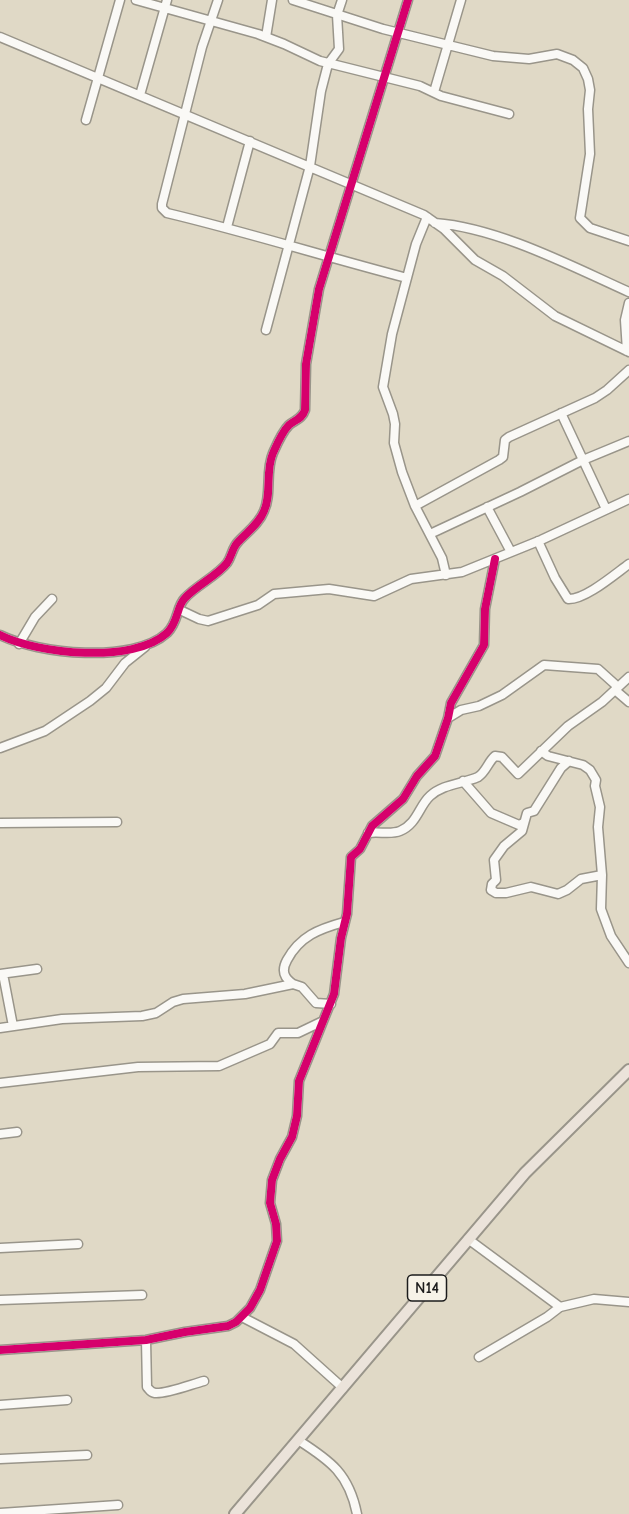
<!DOCTYPE html>
<style>
body{margin:0}
canvas{display:block;background:#e0d9c6}
</style>
<canvas width="629" height="1514"></canvas>
<script>
const ctx = document.querySelector('canvas').getContext('2d');
ctx.lineJoin = 'round';
function trace(path, color, width, dash) { ctx.strokeStyle = color; ctx.lineWidth = width; ctx.lineCap = dash ? 'butt' : 'round'; ctx.setLineDash(dash || []); ctx.stroke(path); }
function write(font, color, halo, rows, align = 'center') {
  ctx.font = font + ' "Comic Neue",sans-serif'; ctx.lineWidth = 6; ctx.setLineDash([]); ctx.textBaseline = 'middle'; ctx.strokeStyle = halo; ctx.fillStyle = color; for (const [text, x, y, turn = 0] of rows) {
    ctx.save(); ctx.translate(x, y); ctx.rotate((+turn || 0) * Math.PI / 180); ctx.textAlign = isNaN(turn) ? turn : align; if (halo) ctx.strokeText(text, 0, 0); ctx.fillText(text, 0, 0); ctx.restore();
  }
}
const minor = new Path2D(`
 M136,0L258,34L284,44L320,61L420,86L441,96L509,114
 M218,0L202,47L162,204V208L167,213C247,232 326,257 407,278
 M293,0L383,29L493,56L529,59L557,54L573,60L583,68L588,79L590,90L588,109L590,154L580,218L590,228L629,241
 M0,37L424,215L444,229L475,260L503,276L555,316L629,352
 M266,37L272,0
 M434,92L461,0
 M140,95L167,0
 M86,120L120,0
 M427,217L416,244L392,334L383,387L393,414L395,424L394,443L402,472L415,506L442,558L446,575
 M435,223C499,228 571,266 629,292
 M227,227L250,141
 M266,330L310,166L321,91L328,64L339,49L337,15L342,0
 M627,351L625,320L629,303
 M561,413L606,509
 M415,506L499,460L503,457L505,440L509,437L595,398L607,390L629,370
 M487,507L511,552
 M430,534L520,492L583,460L629,441
 M538,541L555,578L568,599C585,600 615,574 629,564
 M180,610L199,619L208,621L258,605L274,594L329,589L374,596L411,579L462,572L541,540L629,499
 M0,635C38,654 133,664 167,633C179,621 176,607 185,598C197,585 217,576 227,563C232,556 232,548 238,542C247,532 259,524 264,511C272,494 265,471 273,453C277,444 282,432 289,425C295,420 302,419 305,410L306,364L319,289L408,0
 M19,644L35,617L52,599
 M615,690L629,702
 M448,718L461,710L479,706L502,695L544,665L598,669L618,687
 M0,748L45,731L90,701L106,688L125,663L145,647
 M541,751L548,756L583,765L590,770L596,780L595,786L600,807L598,827L602,875L601,909L611,936L629,963
 M569,761L561,768L534,811L527,813L522,831L504,846L494,860L496,880L492,884L491,890L496,893H506L531,887L558,894L567,890L581,879L602,875
 M463,781L491,813L519,825L523,823
 M0,823L117,822
 M368,833C379,831 390,835 400,831C417,824 419,806 430,796C443,784 462,784 478,777C486,772 488,762 495,756L502,757L518,774L568,726L602,702L629,677
 M0,974L37,969
 M3,974L13,1026
 M293,984C284,978 281,971 287,960C300,936 319,929 344,922
 M0,1028L62,1019L142,1016L156,1013L173,1002L183,999L245,994L293,984L302,987L316,1003L331,1004
 M0,1083L138,1067L219,1066L270,1044L278,1033H298L323,1021
 M0,1134L17,1132
 M468,1239L560,1307
 M0,1248L78,1244
 M0,1300L142,1295
 M242,1317L294,1344L343,1388
 M146,1340L147,1387C150,1390 150,1392 155,1393C167,1394 192,1384 204,1381
 M0,1350L146,1340L185,1332L228,1326L236,1322L250,1308L260,1290L277,1241L276,1224L270,1203L272,1180L280,1159L292,1137L297,1116L299,1081L334,994L341,938L347,914L351,857L360,849L372,826L403,799L417,776L435,756L448,718L451,703L484,645L485,609L495,559
 M479,1357L547,1317L560,1307L594,1299L629,1302
 M0,1405L67,1400
 M298,1440C331,1461 349,1474 357,1514
 M0,1459L87,1455
 M0,1513L118,1505`);
const major = new Path2D(`
 M235,1514L525,1173L629,1070`);
trace(minor, '#99958a', 11);
trace(major, '#99958a', 14);
trace(minor, '#faf9f6', 8);
trace(major, '#ebe3da', 10);
trace(new Path2D(`
 M0,635C38,654 133,664 167,633C179,621 176,607 185,598C197,585 217,576 227,563C232,556 232,548 238,542C247,532 259,524 264,511C272,494 265,471 273,453C277,444 282,432 289,425C295,420 302,419 305,410L306,364L319,289L408,0
 M0,1350L146,1340L185,1332L228,1326L236,1322L250,1308L260,1290L277,1241L276,1224L270,1203L272,1180L280,1159L292,1137L297,1116L299,1081L334,994L341,938L347,914L351,857L360,849L372,826L403,799L417,776L435,756L448,718L451,703L484,645L485,609L495,559`), '#d6006c', 8);
for (const [x, y, w] of [
 [427,1288,39]
]) { const box = new Path2D(); box.roundRect(x - w / 2, y - 13, w, 26, 4.5); ctx.fillStyle = '#f7f3e8'; ctx.fill(box); trace(box, '#1c1c1c', 1.5); }
write('bold 16px', '#1c1c1c', null, [
 ["N14",427,1288]
]);
</script>
